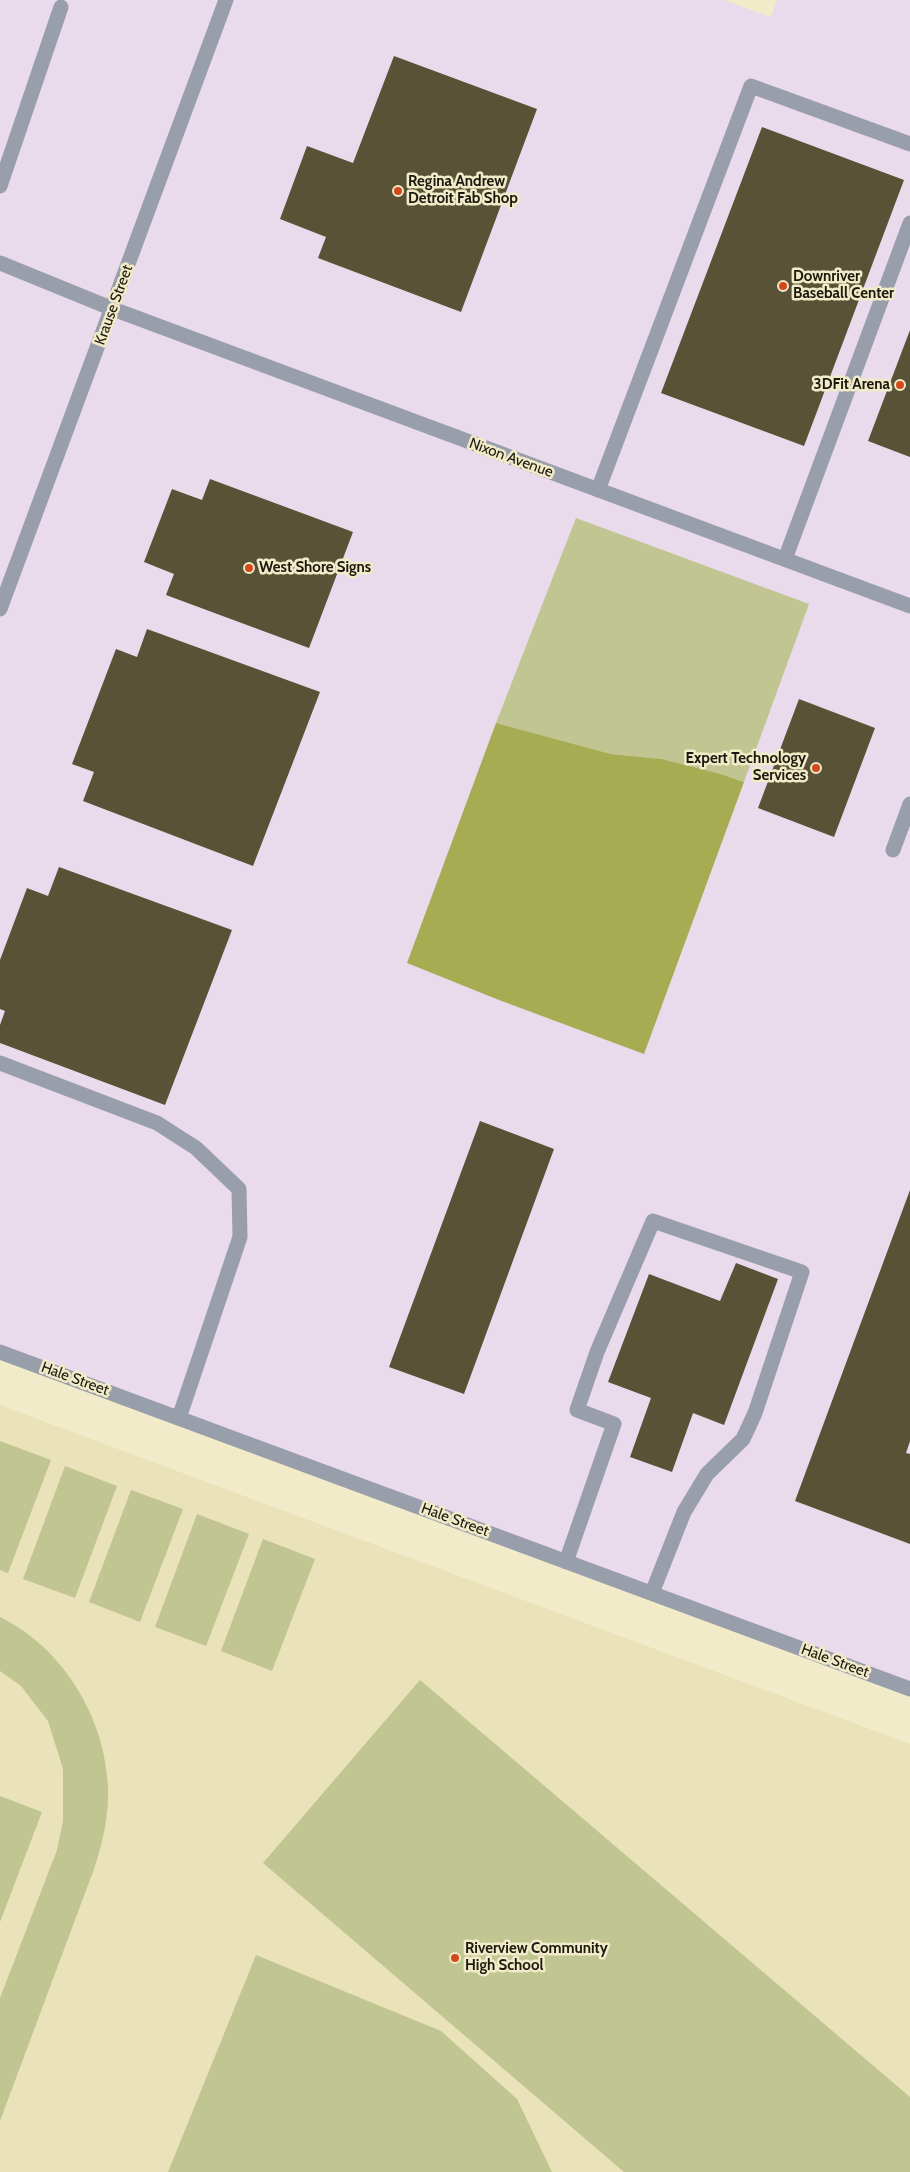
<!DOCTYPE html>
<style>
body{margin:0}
canvas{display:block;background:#f1ebc9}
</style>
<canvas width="910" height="2172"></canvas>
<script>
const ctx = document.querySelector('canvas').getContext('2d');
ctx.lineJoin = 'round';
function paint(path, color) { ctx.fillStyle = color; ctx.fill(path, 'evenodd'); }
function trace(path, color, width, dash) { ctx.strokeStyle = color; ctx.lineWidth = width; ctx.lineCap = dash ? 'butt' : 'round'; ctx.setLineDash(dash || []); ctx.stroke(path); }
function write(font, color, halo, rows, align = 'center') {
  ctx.font = font + ' Cabin,sans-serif'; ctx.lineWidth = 5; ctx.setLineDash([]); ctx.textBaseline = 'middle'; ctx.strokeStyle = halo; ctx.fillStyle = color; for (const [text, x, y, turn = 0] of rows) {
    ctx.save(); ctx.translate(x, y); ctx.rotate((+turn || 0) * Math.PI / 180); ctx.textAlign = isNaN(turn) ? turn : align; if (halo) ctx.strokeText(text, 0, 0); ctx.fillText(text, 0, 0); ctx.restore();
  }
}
paint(new Path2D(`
 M0,0H724L771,17L777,0H910V1689L0,1352Z`), '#e9daec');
paint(new Path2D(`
 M0,1405L910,1744V2172H0Z`), '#eae3b9');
paint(new Path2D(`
 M576,518L809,604L744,782L721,774L662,759L611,754L496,723Z
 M0,1441L51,1460L8,1573L0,1570Z
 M65,1466L117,1486L75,1598L23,1579Z
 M131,1490L183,1509L140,1622L89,1602Z
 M197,1514L249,1534L206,1646L155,1627Z
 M263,1539L315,1559L272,1671L221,1651Z
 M0,1617C63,1648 105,1717 108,1787C109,1815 103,1842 94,1869L0,2121V1998L57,1850L63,1821V1769L48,1721L21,1686L0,1671Z
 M420,1680L910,2097V2172H624L263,1863Z
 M0,1796L42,1812L0,1922Z
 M256,1955L441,2031L517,2099L552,2172H168Z`), '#c0c592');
paint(new Path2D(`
 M496,723L611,754L662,759L721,774L744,782L644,1054L499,1000L407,963Z`), '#a6ac51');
paint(new Path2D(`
 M394,56L537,109L461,312L318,258L326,237L280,219L307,146L353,163Z
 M762,127L904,180L804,446L661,393Z
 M910,330V457L868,441Z
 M210,479L353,532L309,648L166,595L174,574L144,562L172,489L202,500Z
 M147,629L320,692L253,866L83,801L94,772L72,764L116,649L137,657Z
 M799,699L875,728L834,837L758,808Z
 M59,867L232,930L165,1105L0,1043V1025L5,1011L0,1009V960L27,888L48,896Z
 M480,1121L554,1149L464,1394L389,1367Z
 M910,1190V1441L906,1453L910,1454V1544L795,1501Z
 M736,1263L778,1279L724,1425L693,1413L672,1472L630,1457L651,1398L608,1382L649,1274L720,1301Z`), '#585336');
trace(new Path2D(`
 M0,186L61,7
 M0,263L113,309L910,606
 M598,490L751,86L910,144
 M785,559L910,223
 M0,609L226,0
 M893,850L910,804
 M0,1063L157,1123L196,1148L239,1189L240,1237L179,1418
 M0,1352L910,1689
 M566,1562L614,1424L577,1410L597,1352L653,1221L802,1272L755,1413L743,1439L707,1474L684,1512L652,1593`), '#999eab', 15);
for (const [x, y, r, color] of [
 [398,191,5,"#d24a1c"],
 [783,286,5,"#d24a1c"],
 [900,385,5,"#d24a1c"],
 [249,568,5,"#d24a1c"],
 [816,768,5,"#d24a1c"],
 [455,1958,5,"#d24a1c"]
]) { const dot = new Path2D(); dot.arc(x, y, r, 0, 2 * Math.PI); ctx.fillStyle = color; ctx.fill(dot); trace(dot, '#f1ebc9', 2); }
write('bold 15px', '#1c1a0e', '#f1ebc9', [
 ["Regina Andrew",408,182],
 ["Detroit Fab Shop",408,199],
 ["Downriver",793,277],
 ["Baseball Center",793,294],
 ["3DFit Arena",890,385,"right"],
 ["West Shore Signs",259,568],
 ["Expert Technology",806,759,"right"],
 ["Services",806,776,"right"],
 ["Riverview Community",465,1949],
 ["High School",465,1966]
], 'left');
write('15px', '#1c1a0e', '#f1ebc9', [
 ["Krause Street",114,305,-70],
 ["Nixon Avenue",511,458,20],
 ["Hale Street",75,1379,20],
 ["Hale Street",455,1520,20],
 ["Hale Street",835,1661,20]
]);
</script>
